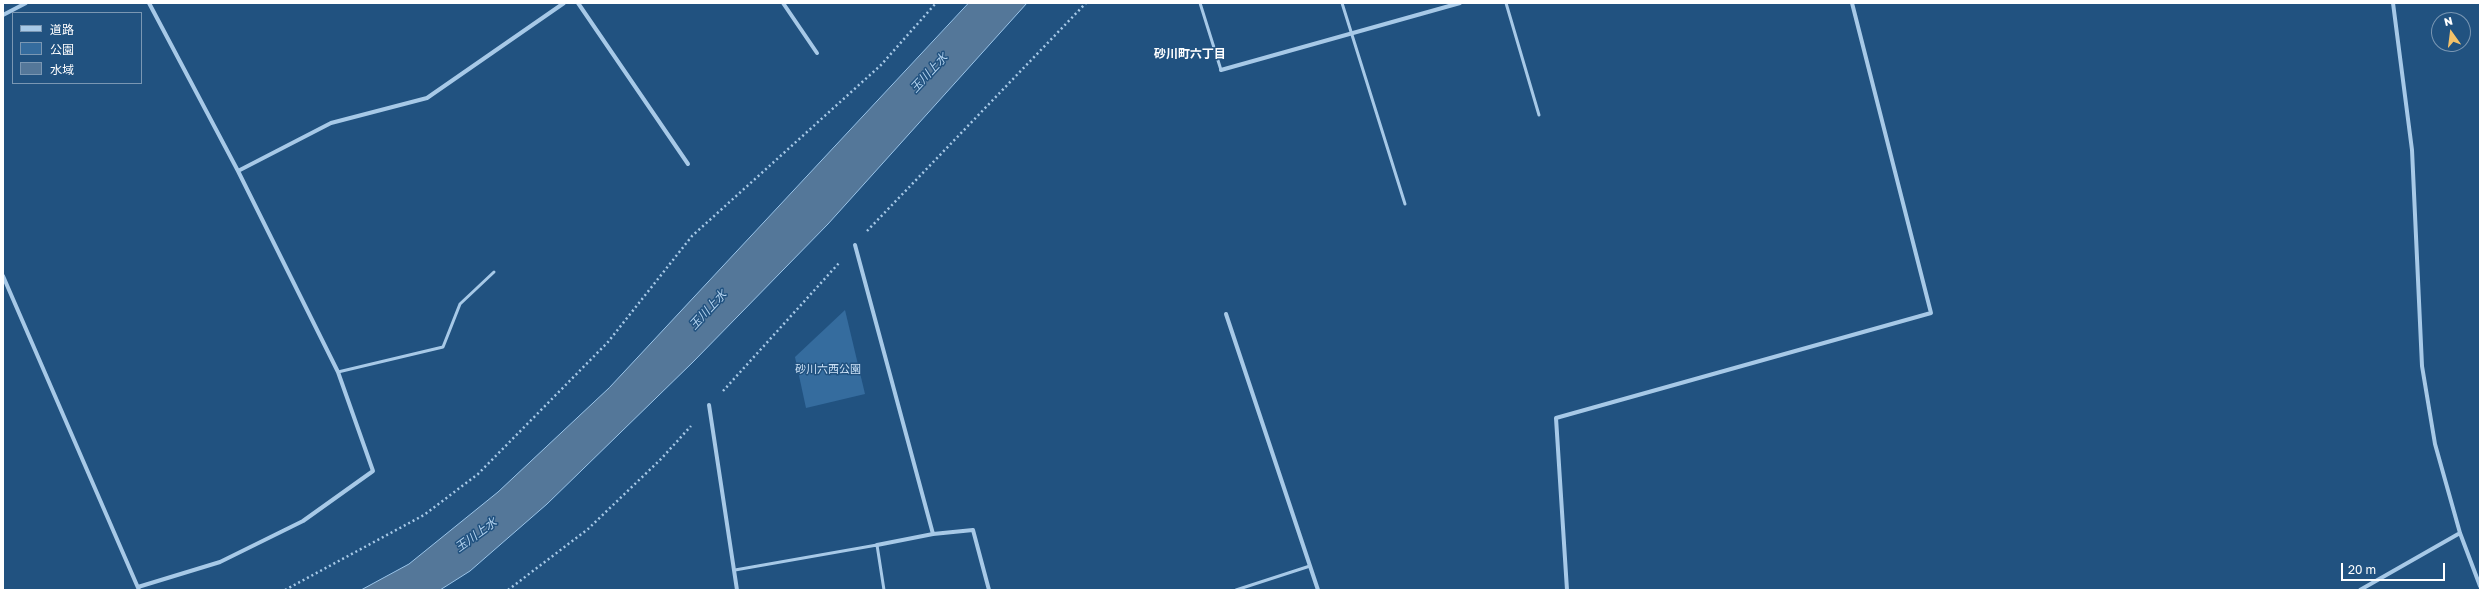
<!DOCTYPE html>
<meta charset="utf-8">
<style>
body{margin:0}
#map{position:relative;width:2483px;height:593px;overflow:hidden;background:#215280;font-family:"Golos Text","Noto Sans JP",sans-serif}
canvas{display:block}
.frame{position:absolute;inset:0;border:4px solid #fff;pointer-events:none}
.legend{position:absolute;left:12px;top:12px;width:130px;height:72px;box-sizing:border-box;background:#215280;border:1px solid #7a97b3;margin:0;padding:5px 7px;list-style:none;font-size:12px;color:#fff}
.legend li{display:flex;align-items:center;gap:8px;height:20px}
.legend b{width:20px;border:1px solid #7a97b3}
.north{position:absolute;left:2431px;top:12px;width:40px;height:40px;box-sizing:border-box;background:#215280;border:1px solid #7a97b3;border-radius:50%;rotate:346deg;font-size:11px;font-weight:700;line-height:16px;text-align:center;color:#fff}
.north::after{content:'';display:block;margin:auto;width:14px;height:18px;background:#f4c269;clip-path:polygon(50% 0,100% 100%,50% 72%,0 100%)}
.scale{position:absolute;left:2341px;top:563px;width:104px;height:18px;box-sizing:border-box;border:2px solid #fff;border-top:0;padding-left:5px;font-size:12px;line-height:14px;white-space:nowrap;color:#fff;-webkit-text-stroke:3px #215280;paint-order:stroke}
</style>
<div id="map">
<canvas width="2483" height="593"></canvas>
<div class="frame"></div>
<ul class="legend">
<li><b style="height:5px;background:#a7c9e7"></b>道路</li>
<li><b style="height:11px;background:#356c9e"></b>公園</li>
<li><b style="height:11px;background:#547799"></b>水域</li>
</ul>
<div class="north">N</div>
<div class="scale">20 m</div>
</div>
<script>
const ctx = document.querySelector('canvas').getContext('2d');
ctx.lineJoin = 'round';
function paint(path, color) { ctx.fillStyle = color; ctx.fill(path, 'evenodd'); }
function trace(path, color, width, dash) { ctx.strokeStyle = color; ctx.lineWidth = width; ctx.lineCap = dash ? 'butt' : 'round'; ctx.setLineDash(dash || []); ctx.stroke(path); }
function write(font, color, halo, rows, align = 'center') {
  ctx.font = font + ' "Golos Text","Noto Sans JP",sans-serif'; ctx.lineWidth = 3; ctx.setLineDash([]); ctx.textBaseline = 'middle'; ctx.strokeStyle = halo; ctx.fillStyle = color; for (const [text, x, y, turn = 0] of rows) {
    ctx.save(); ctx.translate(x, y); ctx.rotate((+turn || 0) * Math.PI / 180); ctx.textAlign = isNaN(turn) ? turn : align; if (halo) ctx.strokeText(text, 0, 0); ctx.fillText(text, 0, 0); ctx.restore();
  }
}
paint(new Path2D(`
 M845,310L865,394L806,408L795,357Z`), '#356c9e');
const water = new Path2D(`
 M969,3H1027L828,224L693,362L547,504L470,571L440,590H361L409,564L498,492L609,388Z`);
paint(water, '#547799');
trace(water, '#9bc5e9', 1);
trace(new Path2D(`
 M867,231L1086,3
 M723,391L839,263
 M285,590L424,515L478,474L608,342L692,236L881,65L936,3
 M508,590L588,529L661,459L691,426`), '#a7c9e7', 2.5, [2, 3]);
trace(new Path2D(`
 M1200,3L1221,70
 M1342,3L1405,204
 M1506,3L1539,115
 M338,372L443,347L460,304L494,272
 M735,570L877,545L884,590
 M1236,590L1310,566`), '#a7c9e7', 3);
trace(new Path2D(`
 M578,3L688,164
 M783,3L817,53
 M2393,3L2412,150L2422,366L2435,444L2460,533L2480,586
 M3,15L26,3
 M1221,70L1460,3
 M238,171L331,123L427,98L564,3
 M855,245L933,534
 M3,276L139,590
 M1226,314L1318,590
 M709,405L737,590
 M877,545L933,534L973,530L989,590
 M138,587L220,562L303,521L373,471L338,372L238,171L149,3
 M1567,590L1556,418L1931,313L1852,3
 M2360,590L2460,533`), '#a7c9e7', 4);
write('11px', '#cbe1f6', '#215280', [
 ["砂川六西公園",828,370]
]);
write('bold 12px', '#fff', '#215280', [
 ["砂川町六丁目",1190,54]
]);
write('italic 12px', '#b3d3ef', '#215280', [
 ["玉川上水",929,73,-47],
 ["玉川上水",708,310,-47],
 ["玉川上水",476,535,-36]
]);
</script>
